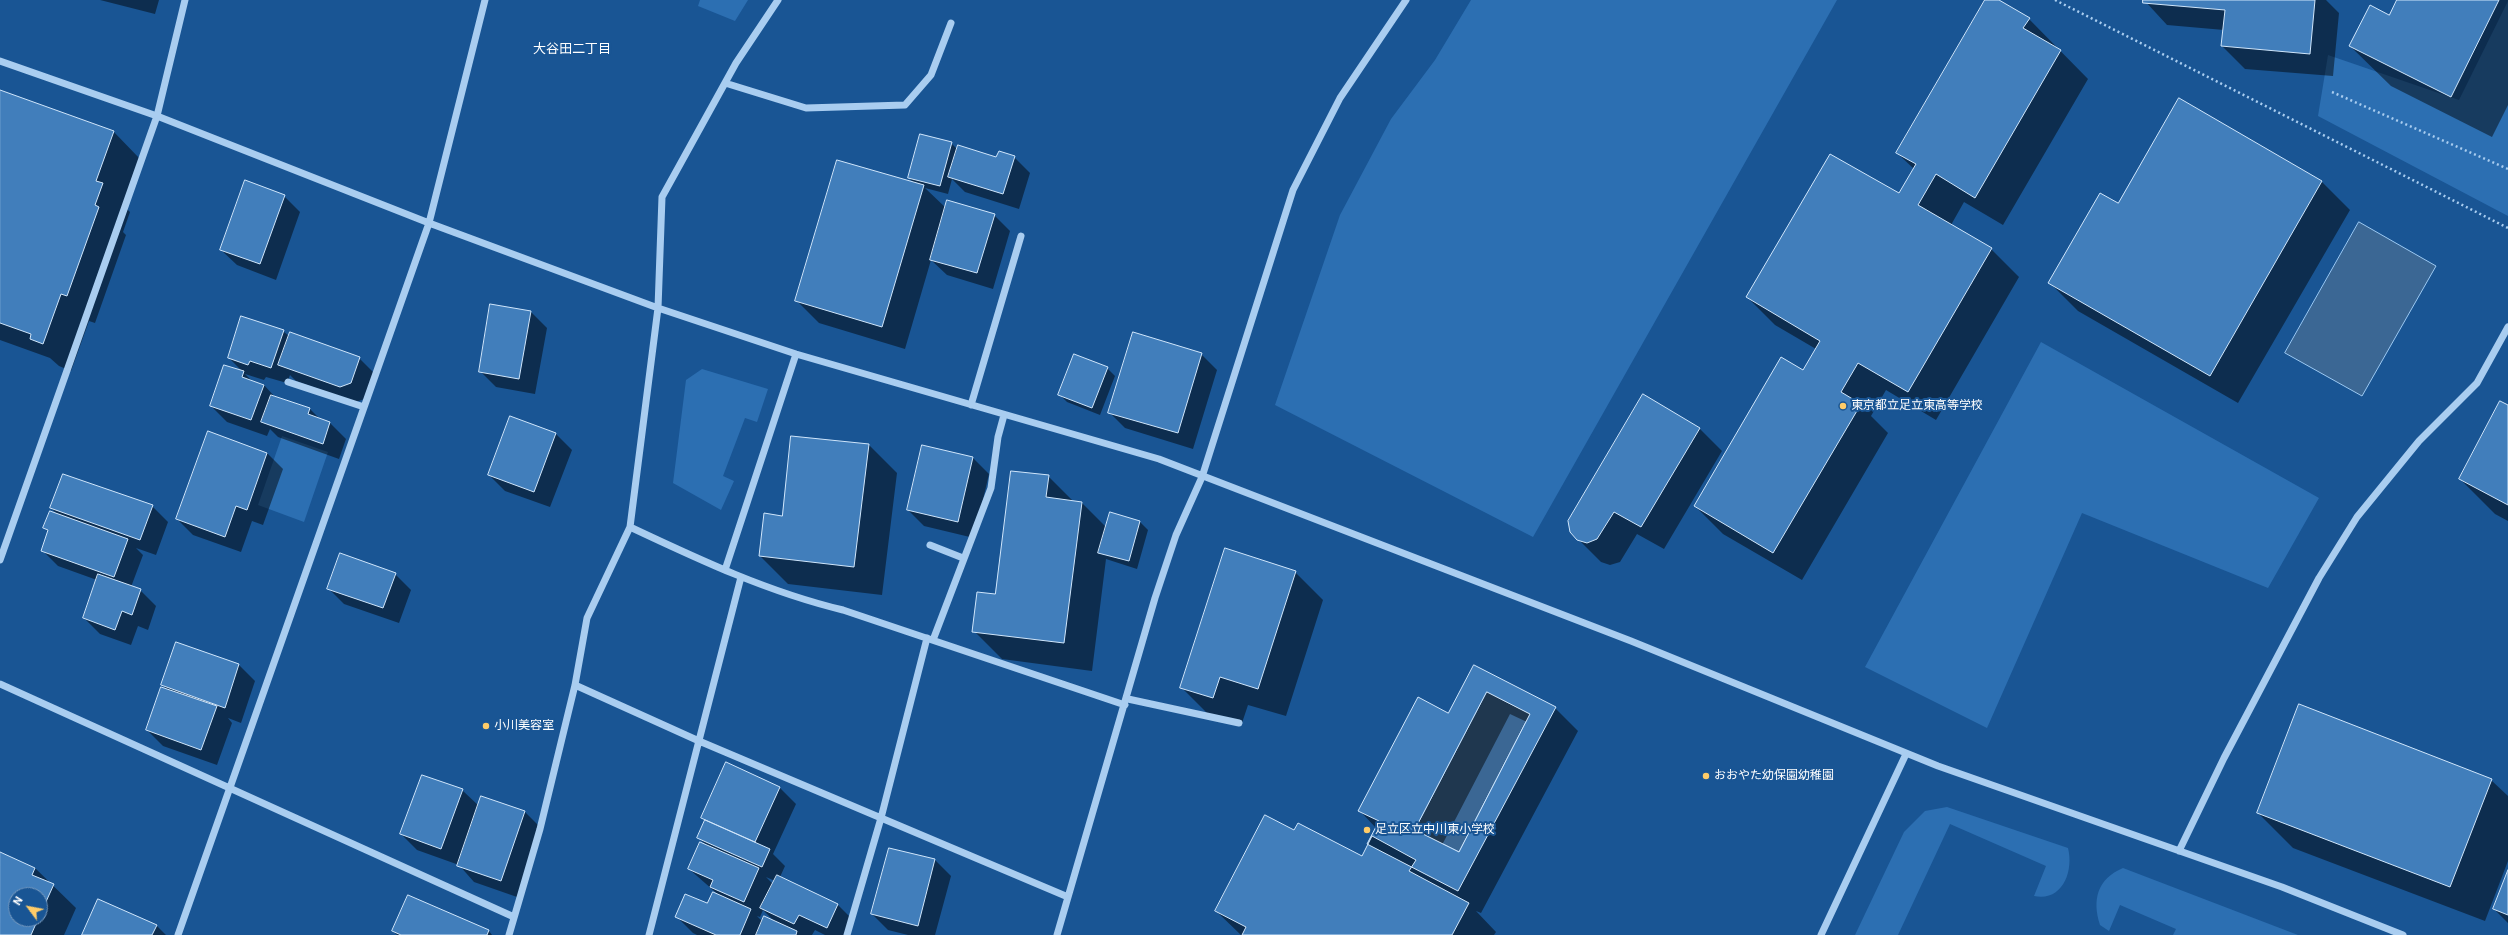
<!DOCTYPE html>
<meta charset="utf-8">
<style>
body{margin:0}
#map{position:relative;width:2508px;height:935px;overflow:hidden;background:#195594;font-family:Roboto,sans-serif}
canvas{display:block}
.north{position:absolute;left:8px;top:887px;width:40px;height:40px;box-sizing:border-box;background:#195594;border:1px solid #7599bf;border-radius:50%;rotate:302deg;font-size:11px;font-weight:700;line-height:16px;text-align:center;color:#fff}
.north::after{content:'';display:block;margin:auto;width:14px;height:18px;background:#ffcc68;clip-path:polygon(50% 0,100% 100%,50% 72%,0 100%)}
</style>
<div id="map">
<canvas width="2508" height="935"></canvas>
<div class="north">N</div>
</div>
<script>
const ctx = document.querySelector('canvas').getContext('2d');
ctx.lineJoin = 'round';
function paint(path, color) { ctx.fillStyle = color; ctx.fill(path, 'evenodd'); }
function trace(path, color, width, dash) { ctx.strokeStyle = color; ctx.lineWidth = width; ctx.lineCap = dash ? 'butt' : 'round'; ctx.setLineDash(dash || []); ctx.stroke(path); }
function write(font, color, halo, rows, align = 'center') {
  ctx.font = font + ' Roboto,"Noto Sans JP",sans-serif'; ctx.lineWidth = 4; ctx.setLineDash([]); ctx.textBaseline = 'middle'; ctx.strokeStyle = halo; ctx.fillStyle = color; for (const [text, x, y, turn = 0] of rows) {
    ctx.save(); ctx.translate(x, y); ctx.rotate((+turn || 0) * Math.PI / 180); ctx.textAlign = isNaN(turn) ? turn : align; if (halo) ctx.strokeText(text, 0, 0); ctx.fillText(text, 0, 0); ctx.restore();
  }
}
paint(new Path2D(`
 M700,0H748L735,21L698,6Z
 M1471,0H1837L1533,537L1275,405L1340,215L1391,119L1435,60Z
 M2508,1V216L2318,116L2328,55L2459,100Z
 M2041,342L2319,498L2268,588L2082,513L1987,728L1865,667Z
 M702,369L768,389L757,422L745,418L723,476L734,481L721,510L673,483L686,380Z
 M282,436L328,452L304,522L258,505Z
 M1947,807L2068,848C2074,872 2062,902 2034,896L2046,866L1950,824L1898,935H1855L1904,832L1925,811Z
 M2123,868L2298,935H2173L2176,929L2120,905L2109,931L2100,925C2092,900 2097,879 2123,868Z`), '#2c6fb2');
const water = new Path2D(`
 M2359,222L2436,266L2362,396L2285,353Z
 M1487,692L1530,714L1459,852L1415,830Z`);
paint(water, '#3b6794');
trace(water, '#9cc9f2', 1);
paint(new Path2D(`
 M100,0H159L155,14Z
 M1986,0H1997L2029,19L2088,79L2003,225L1964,202L1951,225L1991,249L2019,277L1936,420L1886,390L1871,416L1888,433L1802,580L1723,534L1695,506L1803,372L1816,349L1775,325L1747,297L1900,195L1914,169L1897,153Z
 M2144,0H2326L2339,13L2333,76L2245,69L2222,46L2224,30L2167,25Z
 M2398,0H2508V105L2492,137L2391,86L2350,46L2390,16Z
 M0,91L113,131L141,160L125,207L130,212L123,232L126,235L95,323L89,321L71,371L59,366L50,358L0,340Z
 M2179,99L2322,182L2350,210L2238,403L2078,311L2050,283L2118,205Z
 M951,143L958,150L997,158L1014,157L1030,173L1019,209L965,192L952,179L948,194L925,188L946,208L994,215L1010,231L993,289L947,275L931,260L905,349L819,323L796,300L915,184L909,178Z
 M284,196L300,212L276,280L237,265L221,250Z
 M491,305L531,312L547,328L535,394L496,387L480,371Z
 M283,331L290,337L359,358L375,374L367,398L356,402L296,381L290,375L287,383L266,377L264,380L245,374L253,382L264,385L275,397L310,409L320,419L330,423L346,439L339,459L278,437L270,429L267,436L227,422L211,406L243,372L229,358Z
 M1201,354L1217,370L1193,449L1125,428L1109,412Z
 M1107,368L1115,376L1100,415L1067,402L1059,394Z
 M2508,406V521L2495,514L2460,479Z
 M1699,428L1722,451L1664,549L1637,534L1620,562L1610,565L1601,562L1578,539Z
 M556,434L572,450L550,507L505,491L489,475Z
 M869,445L897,473L882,595L788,584L760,556L783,517Z
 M922,446L973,458L989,474L974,538L924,526L908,510Z
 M267,453L283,469L263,525L252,521L241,552L193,535L177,519Z
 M1048,476L1074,502H1081L1106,527L1111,513L1140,522L1148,530L1137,569L1106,559L1092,671L1002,659L974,631L996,595Z
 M152,506L168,522L156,555L136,548L143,555L131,587L140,590L156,606L148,630L138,626L131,645L100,634L84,618L97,580L58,566L42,550L48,532L45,528L58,515L51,508Z
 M1295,572L1323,600L1286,716L1248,705L1241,726L1209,715L1181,687Z
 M395,574L411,590L399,623L344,604L328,588Z
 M177,643L239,665L255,681L241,723L228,718L232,723L217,765L163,746L147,730L168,690L162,685Z
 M1474,666L1555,708L1578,731L1481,913L1476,911L1496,932L1494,935H1241L1216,911L1295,832L1362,857L1376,828L1359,810L1449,715ZM1510,714L1527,722L1459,853L1442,845Z
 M2491,780L2508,796V861L2485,921L2293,848L2258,813Z
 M780,788L796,804L773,854L785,866L780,877L838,905L854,921L847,935H825L815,930L812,935H697L693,933L677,917L721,897L689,869L707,846L699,838L706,821L703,818ZM766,877L775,881L773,884ZM763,910L775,922H763L757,916L760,917Z
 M462,790L479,806L482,797L525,812L541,828L517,897L474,882L459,865L417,850L401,834Z
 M890,849L935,860L951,876L935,935H908L888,930L872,914Z
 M0,853L35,868L76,908L64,935H0ZM16,895H40V919H16Z
 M2508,873V923L2494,909Z
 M409,896L489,931L492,935H397L393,931Z
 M156,925L166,935H83Z`), '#0007');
const building = new Path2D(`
 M1985,0H1999L2030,18L2023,28L2061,50L1975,198L1936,174L1918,205L1992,248L1908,392L1858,363L1841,392L1861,404L1773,553L1694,506L1781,357L1803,370L1820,341L1746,297L1830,154L1899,193L1916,164L1896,153Z
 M2143,0H2315L2310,54L2221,46L2225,10L2143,3Z
 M2397,0H2499L2451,97L2349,46L2370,5L2389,15Z
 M0,90L114,131L96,181L103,183L95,205L99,207L67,296L61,294L43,344L30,339L31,334L0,323Z
 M2179,98L2322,181L2210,376L2048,283L2100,193L2118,203Z
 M920,134L952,142L940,186L908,178Z
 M958,145L996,157L999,151L1015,156L1003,194L948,177Z
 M837,160L924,185L882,327L795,301Z
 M245,180L285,195L260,264L220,250Z
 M947,200L995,214L977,273L930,260Z
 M490,304L531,311L519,379L479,372Z
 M241,316L284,330L271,368L250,361L248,365L228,358Z
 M290,332L360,357L351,383L340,387L278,365Z
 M1133,332L1202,353L1178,433L1108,413Z
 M1074,354L1108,367L1092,408L1058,395Z
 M224,365L244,371L242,377L264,385L251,420L210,406Z
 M1643,394L1700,428L1641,527L1614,512L1597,539L1587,543L1577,540L1570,532L1568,521Z
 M271,395L310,408L308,414L330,422L323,444L261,422Z
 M2500,401L2508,405V505L2459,479Z
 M510,416L556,433L534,492L488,475Z
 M208,431L267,453L247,510L236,506L225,537L176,519Z
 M791,436L869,444L854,567L759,556L764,513L782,516Z
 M922,445L973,457L958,522L907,510Z
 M1011,471L1049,475L1046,497L1082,502L1064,643L972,632L977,592L995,594Z
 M63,474L153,505L140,540L50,508Z
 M50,511L128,539L114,577L41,551L48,530L43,528Z
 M1110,512L1140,521L1129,561L1098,553Z
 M1225,548L1296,571L1258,689L1220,677L1213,698L1180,688Z
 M340,553L396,573L383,608L327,589Z
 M98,574L141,589L132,615L122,611L115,630L83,618Z
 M176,642L239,664L225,708L161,685Z
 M1474,665L1556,707L1458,891L1367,844L1379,821L1358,811L1418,697L1448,713ZM1487,692L1530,714L1459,852L1415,830Z
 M161,687L217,706L201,750L146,730Z
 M2299,704L2492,779L2450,887L2257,813Z
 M726,762L780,787L755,842L701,818Z
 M422,775L463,789L441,849L400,834Z
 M481,796L525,811L501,881L457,866Z
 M1265,815L1294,830L1298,823L1362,856L1372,836L1416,860L1409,871L1469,903L1452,935H1242L1246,927L1215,911Z
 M705,820L770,849L762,867L697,838Z
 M700,842L759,868L744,902L710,887L713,880L688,869Z
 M889,848L935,859L918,926L871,914Z
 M0,852L35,868L32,875L54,884L40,915V895H16V919H38L31,935H0Z
 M2508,870V915L2493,909Z
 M777,875L838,904L827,928L799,915L794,924L760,908Z
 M713,892L751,909L740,935H716L675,917L685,894L707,903Z
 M408,895L489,930L487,935H401L392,931Z
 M98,899L157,925L152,935H82Z
 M764,916L797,931L796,935H756Z`);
paint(building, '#417ebb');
trace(building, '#d0e6fb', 1);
trace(new Path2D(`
 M2055,0L2508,228
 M2332,92L2508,169`), '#a9cdf0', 2.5, [2, 3]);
trace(new Path2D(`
 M0,61L157,116L429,223L658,308L796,354L1159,459L1631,641L1938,766L2282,887L2403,935
 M725,83L806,108L905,105L931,75L951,23
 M288,382L364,407
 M971,405L1021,236
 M630,527C700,560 768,592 843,610L1125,705
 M930,545L963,558
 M0,560L157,116L185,0
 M725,570L796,354
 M933,640L991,488L998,437L1004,415
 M0,684L514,917
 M575,685L699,741L1068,897
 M1128,699L1239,723
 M2179,851L2224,758L2319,578L2357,517L2419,441L2477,383L2508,327
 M178,935L429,223L485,0
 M509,935L540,829L575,685L587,618L630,527L658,308L662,197L736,63L778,0
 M649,935L741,577
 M847,935L881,818L927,638
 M1057,935L1155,598L1176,535L1202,477L1293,190L1340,98L1406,0
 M1821,935L1906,754`), '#a9cdf0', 7);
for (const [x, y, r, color] of [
 [1843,406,4,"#ffcc68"],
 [486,726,4,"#ffcc68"],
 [1706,776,4,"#ffcc68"],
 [1367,830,4,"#ffcc68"]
]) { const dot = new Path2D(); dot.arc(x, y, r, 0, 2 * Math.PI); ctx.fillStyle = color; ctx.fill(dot); trace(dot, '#195594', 1.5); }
write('12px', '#fff', '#195594', [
 ["東京都立足立東高等学校",1851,406],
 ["小川美容室",494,726],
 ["おおやた幼保園幼稚園",1714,776],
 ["足立区立中川東小学校",1375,830]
], 'left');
write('13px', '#fff', '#195594', [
 ["大谷田二丁目",572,50]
]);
</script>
